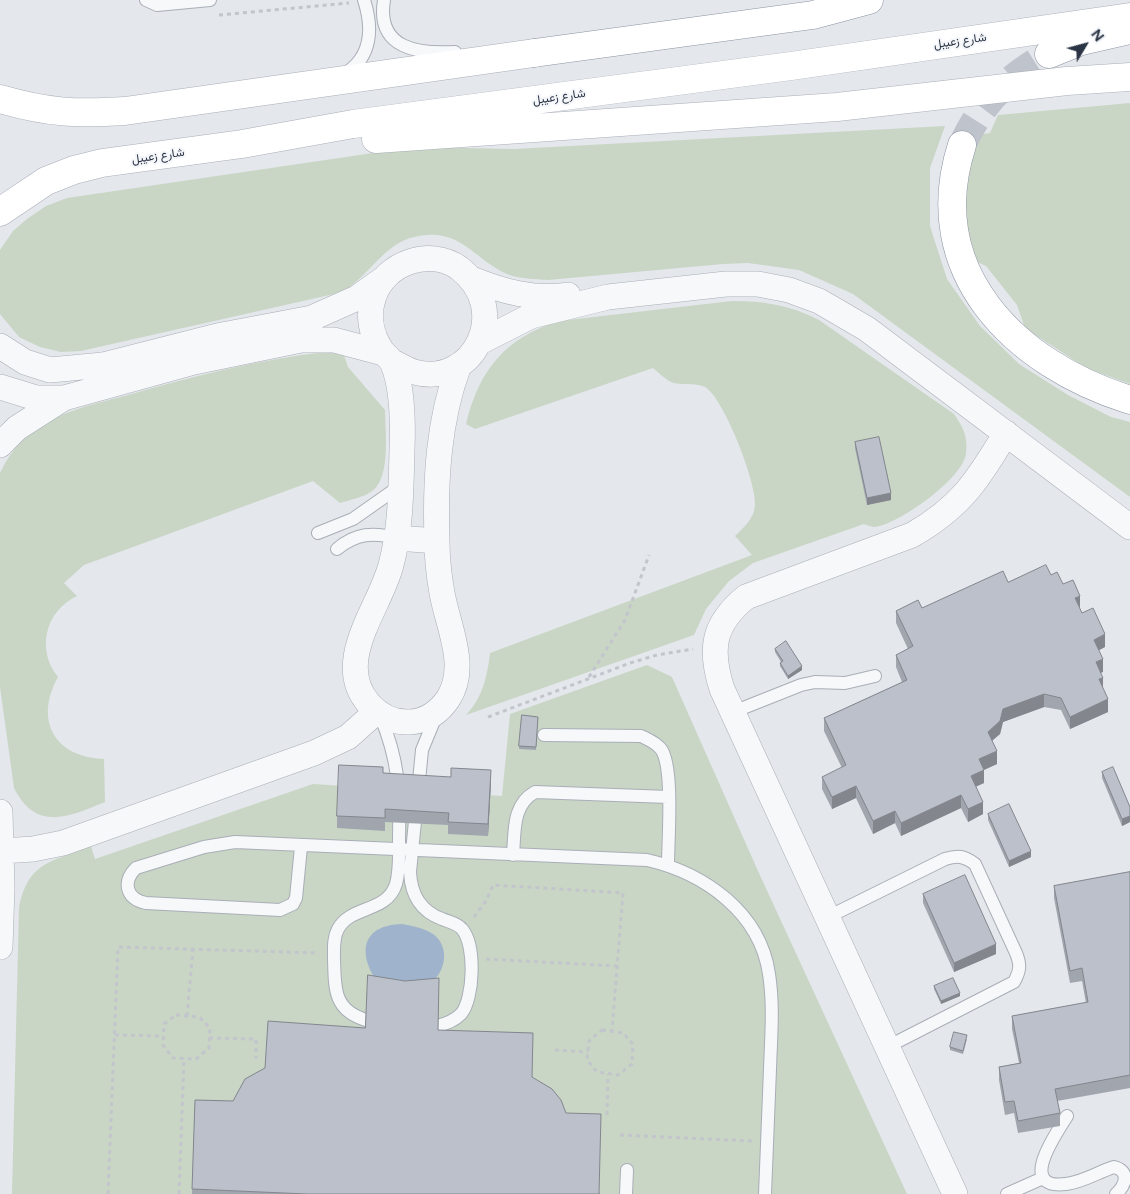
<!DOCTYPE html>
<meta charset="utf-8">
<style>
body{margin:0}
#map{position:relative;width:1130px;height:1194px;overflow:hidden;background:#e4e7ec;font-family:Figtree,sans-serif}
canvas{display:block}
.north{position:absolute;left:1060px;top:20px;width:50px;height:50px;-webkit-text-stroke:4px #f4f6f9;paint-order:stroke;rotate:53deg;font-size:14px;font-weight:700;line-height:20px;text-align:center;color:#2b3445}
.north::after{content:'';display:block;margin:auto;width:18px;height:22px;background:#2b3445;clip-path:polygon(50% 0,100% 100%,50% 72%,0 100%)}
</style>
<div id="map">
<canvas width="1130" height="1194"></canvas>
<div class="north">N</div>
</div>
<script>
const ctx = document.querySelector('canvas').getContext('2d');
ctx.lineJoin = 'round';
function paint(path, color) { ctx.fillStyle = color; ctx.fill(path, 'evenodd'); }
function trace(path, color, width, dash) { ctx.strokeStyle = color; ctx.lineWidth = width; ctx.lineCap = dash ? 'butt' : 'round'; ctx.setLineDash(dash || []); ctx.stroke(path); }
function write(font, color, halo, rows, align = 'center') {
  ctx.font = font + ' Figtree,Vazirmatn,sans-serif'; ctx.lineWidth = 4; ctx.setLineDash([]); ctx.textBaseline = 'middle'; ctx.strokeStyle = halo; ctx.fillStyle = color; for (const [text, x, y, turn = 0] of rows) {
    ctx.save(); ctx.translate(x, y); ctx.rotate((+turn || 0) * Math.PI / 180); ctx.textAlign = isNaN(turn) ? turn : align; if (halo) ctx.strokeText(text, 0, 0); ctx.fillText(text, 0, 0); ctx.restore();
  }
}
paint(new Path2D(`
 M1130,103V384L1086,368L1025,328L1017,305L986,266L969,258L965,185L977,135L990,133L998,115Z
 M945,126L930,168V226L947,279L980,326L1019,364L1068,395L1111,417L1130,422V497L853,294L799,270L748,263L723,264L548,280C534,279 520,279 507,274C473,259 460,226 414,237C387,243 371,271 351,286C346,290 339,292 334,294L81,351L61,352L40,347L19,337L0,314V250L13,231L27,219L46,206L67,198L414,147L514,149Z
 M732,301C763,301 791,305 819,320L954,414C963,427 968,436 966,453C964,478 899,524 875,527C872,527 867,525 864,524L753,563L729,581L706,609L694,635L466,715C483,697 487,677 490,653L752,555L735,536C744,527 754,519 755,505C757,484 724,398 705,387C695,382 681,386 671,382C665,379 658,372 653,368L475,429L466,424C479,370 505,338 559,321Z
 M325,352L344,355L348,367L385,410C385,431 392,482 369,493C361,498 349,500 340,503L313,481L84,565L64,583L77,596C45,611 36,650 58,677C34,720 54,757 104,759L105,802C69,817 36,832 14,788L0,687V473C8,456 20,440 35,429C62,411 97,403 128,395C193,376 257,360 325,352Z
 M647,665L672,677L758,871L907,1194H12L19,908C28,861 52,862 91,846L95,859L313,784L502,796L510,714Z`), '#c9d6c5');
paint(new Path2D(`
 M402,924C413,926 424,928 433,934C450,946 446,972 431,982L378,983C357,954 361,925 402,924Z`), '#9fb4cc');
trace(new Path2D(`
 M962,145C983,101 1007,78 1049,54`), '#bfc3cb', 28, [28, 14]);
const lane = new Path2D(`
 M146,0L157,5L210,0
 M384,0C376,49 418,54 455,52
 M346,73C372,56 373,28 364,0
 M318,533L353,519L400,486
 M337,549C356,533 373,532 397,538
 M733,712L801,685L815,682L845,683L875,676
 M436,716L422,750L410,872C411,894 420,911 442,919C449,922 457,923 462,929C476,945 474,999 461,1014C454,1021 446,1024 437,1026
 M544,735L641,736C649,740 655,742 661,749C674,767 668,840 668,865
 M301,847L296,898L293,904L280,910L146,903C126,899 122,882 136,868L204,847L235,842L647,860C704,873 760,912 769,974C774,1006 771,1037 770,1069C768,1111 767,1152 765,1194
 M513,855C515,831 512,805 535,792L668,797
 M828,917L945,859C958,855 964,856 975,864L1016,953C1021,965 1020,971 1014,982L887,1047
 M366,1020C333,1010 335,988 334,959C334,949 333,938 338,929C351,905 387,913 396,884C400,870 399,854 399,839C400,790 399,761 380,715
 M1067,1116C1056,1134 1016,1190 1066,1184C1083,1182 1098,1172 1114,1167C1130,1171 1126,1185 1116,1194
 M626,1194L627,1170
 M1007,1194L1043,1178`);
const street = new Path2D(`
 M472,279C504,292 534,300 568,295
 M480,342L531,316L608,297L726,284H758L789,290L819,301L867,329L1130,527
 M0,346L25,362L50,370L103,365L217,336L312,318L357,298L382,280
 M393,362C399,365 407,370 414,372C474,388 513,309 459,268C430,247 385,263 374,296C367,315 371,335 382,351C386,356 391,359 393,364C403,388 403,424 402,450C401,488 401,528 391,565C380,608 332,662 369,704C380,716 393,723 410,722C426,721 439,712 448,699C469,667 448,627 442,593C439,576 437,558 437,541C435,482 438,421 459,365
 M0,387L36,398H64L194,362L301,340H334L383,353
 M0,445L17,428L64,398
 M397,538L437,541
 M0,812L2,888L0,947
 M2,851L33,849L63,843L314,753L348,737L376,712
 M955,1194L722,689C709,649 713,624 746,597L912,535C961,507 978,480 1006,433`);
const secondary = new Path2D(`
 M0,99C48,113 76,114 125,111L534,53
 M376,139L837,107L1067,81L1130,77
 M0,212L46,181L74,170L102,163L242,144L353,124L791,66L1130,17`);
const highway = new Path2D(`
 M534,53L813,15L869,0
 M1049,54L1081,41L1130,30
 M962,145C921,272 1015,364 1130,400`);
trace(lane, '#a9aeb7', 14);
trace(street, '#a9aeb7', 26);
trace(secondary, '#a9aeb7', 29);
trace(highway, '#8b94a3', 29);
trace(new Path2D(`
 M219,15L349,3
 M589,677L625,620L649,555
 M488,717L630,663L657,655L693,649
 M474,917L486,901L493,885L623,893L612,1031
 M486,959L617,966
 M176,1015L199,1017L210,1028L209,1048L196,1059L173,1058L163,1045L164,1024Z
 M187,1016L193,949
 M602,1030L623,1033L633,1044L632,1064L618,1075L597,1072L587,1060L589,1041Z
 M115,1035L163,1036
 M209,1038L256,1039V1059
 M555,1050L588,1052
 M607,1115L608,1074
 M620,1135L752,1141
 M108,1194L118,947L319,953
 M179,1194L184,1059`), '#c2c5cb', 3, [4, 4]);
trace(lane, '#f7f8fa', 12);
trace(street, '#f7f8fa', 25);
trace(secondary, '#fff', 28);
trace(highway, '#fff', 28);
paint(new Path2D(`
 M855,442L891,500L867,505L855,448Z
 M1051,575L1063,584L1105,647L1098,650L1103,672H1100L1103,688L1108,712L1070,729L1061,710L1044,707L1003,722L1000,734L992,741L997,764L984,770V783L976,786L983,814L968,822L961,808L901,836L895,823L873,834L856,798L832,809L822,789V777L842,768L824,731V718L902,682L896,667V655L908,649L896,623V611L922,608L1008,582Z
 M775,649L802,670L788,679L780,666V663L781,662L775,652Z
 M522,715L538,717L536,750L519,749Z
 M1102,772L1130,807V822L1122,826L1102,778Z
 M383,773L491,782L488,836L448,834V825L385,822V831L337,828V816Z
 M988,814L1031,857L1009,867L988,820Z
 M1130,872V1088L1057,1101L1060,1113V1126L1018,1133L1014,1113L1005,1115L999,1080V1067L1019,1063L1012,1029V1016L1086,1003L1082,981L1070,983L1054,898V886Z
 M923,894L996,954L954,972L923,903Z
 M934,986L960,996L941,1004L934,989Z
 M365,1028L438,1030L532,1078L566,1113L600,1194H192L195,1100L233,1101Z
 M967,1039L963,1054L950,1050V1047Z`), '#a1a5ae');
paint(new Path2D(`
 M891,493V500L867,505V498Z
 M1080,596V608L1075,598Z
 M1105,634V647L1094,653V640Z
 M1103,659V672L1096,675V662Z
 M802,666V670L788,679V676Z
 M1103,678V690L1099,679Z
 M1044,694V707L1003,722L1000,734L988,744V732L1003,709Z
 M1108,699V712L1070,729V717Z
 M997,751V764L979,772V759Z
 M491,770V782L488,836V824Z
 M984,770V783L971,789V776Z
 M856,786V798L832,809V797Z
 M961,795V808L901,836V823Z
 M983,802V814L968,822V809Z
 M895,811V823L873,834V821Z
 M1130,816V822L1122,826V819Z
 M1031,851V857L1009,867V861Z
 M996,944V954L954,972V963Z
 M960,993V996L941,1004V1001Z`), '#83868d');
const building = new Path2D(`
 M879,437L891,493L867,498L855,442Z
 M1046,565L1051,575L1057,572L1063,584L1073,580L1080,596L1075,598L1082,613L1093,608L1105,634L1094,640L1103,659L1096,662L1103,678L1099,679L1108,699L1070,717L1061,698L1044,694L1003,709L1000,721L988,732L997,751L979,759L984,770L971,776L983,802L968,809L961,795L901,823L895,811L873,821L856,786L832,797L822,777L846,765L824,718L907,680L896,655L913,646L896,611L918,600L922,608L1003,571L1008,582Z
 M786,641L802,666L788,676L780,663L783,661L775,649Z
 M522,715L538,717L536,747L519,746Z
 M339,765L383,767V773L451,777V768L491,770L488,824L448,822L449,813L385,809V818L337,816Z
 M1113,767L1130,807V816L1122,819L1102,772Z
 M1009,804L1031,851L1009,861L988,814Z
 M1130,872V1075L1055,1089L1060,1113L1018,1121L1014,1101L1005,1102L999,1067L1021,1063L1012,1016L1088,1002L1082,968L1070,971L1054,886Z
 M965,875L996,944L954,963L923,894Z
 M368,975L405,981L439,978L438,1030L533,1033L532,1077L552,1089L561,1100L566,1113L601,1114L599,1194H307L192,1189L195,1100L233,1101L245,1079L265,1068L268,1021L365,1028Z
 M953,978L960,993L941,1001L934,986Z
 M954,1032L967,1035L963,1051L950,1047Z`);
paint(building, '#bbc0ca');
trace(building, '#83868d', 1);
write('12px', '#2b3445', '#f4f6f9', [
 ["شارع زعيبل",960,41,-8],
 ["شارع زعيبل",559,97,-8],
 ["شارع زعيبل",158,156,-8]
]);
</script>
